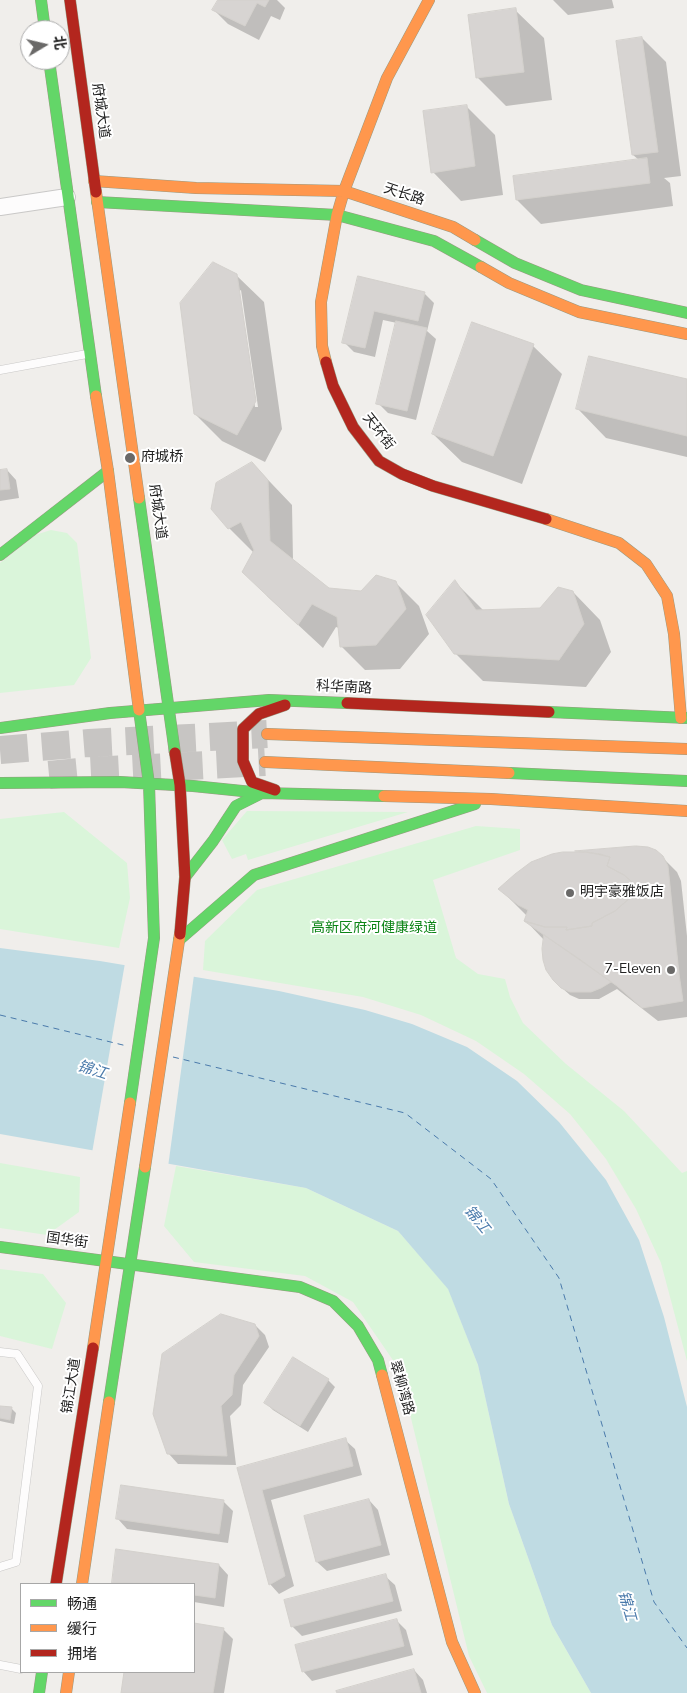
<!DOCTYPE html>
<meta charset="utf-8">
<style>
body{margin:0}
#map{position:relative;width:687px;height:1693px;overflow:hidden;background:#f0eeeb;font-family:"Nunito Sans","Noto Sans SC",sans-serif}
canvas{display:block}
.legend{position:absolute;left:20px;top:1583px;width:175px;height:90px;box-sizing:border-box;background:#fff;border:1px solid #a7a7a7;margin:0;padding:6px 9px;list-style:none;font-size:15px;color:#222}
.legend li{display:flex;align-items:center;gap:10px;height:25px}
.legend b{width:25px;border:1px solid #a7a7a7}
.north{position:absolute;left:20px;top:20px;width:50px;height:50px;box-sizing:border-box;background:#fff;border:1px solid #a7a7a7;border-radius:50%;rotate:81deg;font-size:14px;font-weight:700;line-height:20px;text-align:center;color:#222}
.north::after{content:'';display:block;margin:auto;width:18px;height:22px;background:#6a6968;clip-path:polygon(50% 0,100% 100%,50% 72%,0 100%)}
</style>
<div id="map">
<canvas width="687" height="1693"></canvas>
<ul class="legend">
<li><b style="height:6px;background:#63d668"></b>畅通</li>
<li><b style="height:6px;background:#ff974d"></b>缓行</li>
<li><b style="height:6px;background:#b3261e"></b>拥堵</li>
</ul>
<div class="north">北</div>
</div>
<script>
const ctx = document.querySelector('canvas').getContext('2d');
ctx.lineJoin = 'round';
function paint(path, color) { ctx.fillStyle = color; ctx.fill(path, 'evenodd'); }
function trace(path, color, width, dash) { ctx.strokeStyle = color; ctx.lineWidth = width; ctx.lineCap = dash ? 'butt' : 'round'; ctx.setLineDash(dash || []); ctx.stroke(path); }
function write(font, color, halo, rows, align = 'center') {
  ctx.font = font + ' "Nunito Sans","Noto Sans SC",sans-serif'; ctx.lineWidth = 4; ctx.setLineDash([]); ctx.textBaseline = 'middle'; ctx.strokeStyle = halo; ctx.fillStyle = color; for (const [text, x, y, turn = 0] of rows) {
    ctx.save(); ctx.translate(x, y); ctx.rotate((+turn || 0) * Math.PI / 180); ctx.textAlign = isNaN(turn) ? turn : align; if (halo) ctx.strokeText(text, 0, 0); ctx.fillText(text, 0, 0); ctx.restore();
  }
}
paint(new Path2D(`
 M51,530L67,533L77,543L91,658L74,685L0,693V563L35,535Z
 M247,811L408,812L248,860L246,854L232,859L222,840Z
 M64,812L127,863L130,898L119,948L0,929V819Z
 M476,826L520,829V850L433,880L456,958L478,974L505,979L510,997L523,1023L566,1064L624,1111L682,1173L687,1171V1361L661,1263L636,1209L606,1159L570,1114L524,1074L476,1041L421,1015L363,997L203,970L205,941L257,890Z
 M0,1163L80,1177L79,1212L47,1235L0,1228Z
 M176,1166L306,1188L398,1231L448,1288L478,1365L509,1504L552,1625L591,1693H487L469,1656L399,1369L353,1302L305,1276L194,1262L164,1226Z
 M0,1269L43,1274L66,1303L52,1349L0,1336Z`), '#daf5da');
paint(new Path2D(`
 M0,948L100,961L279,991L365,1010L412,1024L467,1047L517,1081L559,1122L606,1180L639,1240L664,1317L687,1407V1693H591L552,1625L509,1504L478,1365L448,1289L398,1231L306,1188L0,1134Z`), '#bfdbe3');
paint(new Path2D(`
 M125,963L194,975L168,1167L92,1153Z`), '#f0eeeb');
paint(new Path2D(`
 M219,0H277L285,8L280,20L271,16L259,40L228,24L214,10Z
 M553,0H612L614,8L568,15Z
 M515,10L544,38L552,100L506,106L478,78Z
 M642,38L666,62L681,176L664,178L670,183L673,206L541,224L517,200L639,160L633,155Z
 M466,106L495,135L503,195L461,201L433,172Z
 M236,275L264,302L282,429L265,462L222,441L195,414ZM241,290L258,407H255L238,292Z
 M359,278L424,293L434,303L427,331L436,339L416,420L388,413L378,403L397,323L383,320L375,357L354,352L344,342Z
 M533,346L562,374L522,484L462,462L433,434Z
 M687,380V457L606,438L578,409Z
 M252,463L292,505L293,561L329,589L361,593L395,582L419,606L429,634L400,669L365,670L341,646L339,628L336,627L323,648L267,596L254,553L229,528Z
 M7,470L16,480L19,498L0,501V471Z
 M455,582L484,611L541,609L573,592L600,620L611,652L586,687L483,681L455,653Z
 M588,851L662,857L677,872L681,881L687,936V1017L658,1021L617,989L599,999H579L570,995L562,988L544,940L525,920L527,916L500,889L591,854Z
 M255,1325L265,1335L269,1347L243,1385L241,1405L230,1416L236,1465L178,1464L169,1454Z
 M328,1380L335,1387L308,1432L273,1410L266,1403Z
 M0,1407L11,1408L16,1413L14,1424L0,1421Z
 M345,1440L355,1449L362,1475L271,1500L294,1586L279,1594L270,1584L239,1468Z
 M369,1500L378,1510L390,1555L327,1571L317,1562Z
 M223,1501L233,1511L228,1543L127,1529L118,1519Z
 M219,1565L228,1575L224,1607L194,1602V1584H115L113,1582Z
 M385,1576L395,1585L402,1611L302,1636L292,1626Z
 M397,1621L406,1630L413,1655L312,1681L303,1671Z
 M194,1624L223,1629L233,1639L224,1693H122L125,1672H194Z
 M414,1670L423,1680L427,1693H338Z`), '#0003');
trace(new Path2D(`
 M0,1015L127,1046
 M173,1057L405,1113L491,1179L559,1278L654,1602L687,1648`), '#4a7aab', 1, [6, 5]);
const building = new Path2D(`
 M218,0H269L265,7L257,3L245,26L212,10Z
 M516,8L524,72L476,78L468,15Z
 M642,37L658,152L632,155L616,41Z
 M467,105L475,166L431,173L423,111Z
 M647,158L650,183L516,200L513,176Z
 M213,262L237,274L256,401L237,435L194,414L180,303Z
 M358,276L425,292L418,321L374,311L365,348L342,343Z
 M396,321L427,328L407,411L376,404Z
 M472,322L534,344L493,456L432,434Z
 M589,356L687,379V436L576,409Z
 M252,462L268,480L270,541L329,588L361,591L376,575L396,581L406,609L376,645L340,647L337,617L312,604L298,625L242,572L254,550L241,522L228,529L211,509L216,483Z
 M7,469L10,489L0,490V470Z
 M455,580L476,610L540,608L558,587L573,591L584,624L559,660L454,654L426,615Z
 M636,846L648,847L656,850L663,856L668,866L679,974L683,1001L642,1008L617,986L524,921L545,927H567L566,930L592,926V923L615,911L640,889L624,875L607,866L610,857L600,854L575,851Z
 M563,852H587L610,857L607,866L624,875L640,889L615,911L592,923V926L566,930L567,927H545L524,921L528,910L518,905L498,889L515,874L531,862L552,854Z
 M544,935L578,958L611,982L601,988L591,992H570L561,988L553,980L546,970L543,960L542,949Z
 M221,1314L255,1324L259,1336L234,1375L232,1395L221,1406L227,1456L167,1454L153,1414L162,1354Z
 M293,1357L329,1379L300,1426L264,1403Z
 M0,1406L12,1407L10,1420L0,1418Z
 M346,1438L353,1466L262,1490L285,1576L269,1585L237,1468Z
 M121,1485L224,1500L219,1534L116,1519Z
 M369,1499L381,1545L316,1562L304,1516Z
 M116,1549L219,1564L215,1598L194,1595V1584L112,1583Z
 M386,1574L393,1601L291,1627L284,1600Z
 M397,1619L404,1646L302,1672L295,1645Z
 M194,1623L224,1628L213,1693H121L124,1672H194Z
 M414,1669L421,1693H337L336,1691Z`);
paint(building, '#d7d4d2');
trace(building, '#d3d0cc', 1);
trace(new Path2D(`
 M0,750L89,743L267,734
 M49,775L90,771L265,762`), '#c7c5c3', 28, [28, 14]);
const lane = new Path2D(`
 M0,370L87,354
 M0,1352L17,1354L38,1386L16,1562L0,1567
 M0,1665L21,1669`);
const street = new Path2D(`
 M0,207L67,197`);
const fast = new Path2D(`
 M41,0L45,30
 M49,60L96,396
 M97,202L337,215L434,241L481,267
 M475,240L515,263L581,290L687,313
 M139,498L175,753
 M0,555L108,471
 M549,712L687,718
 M0,728L110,713L269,700L347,703
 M509,773L687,781
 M0,783L120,782L193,786L262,793L384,796
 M185,877L213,841L236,806L262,793
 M179,940L254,875L475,804
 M130,1103L154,938L149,784L139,710
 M0,1247L300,1287L333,1301L358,1326L378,1360L382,1375
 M109,1402L145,1167
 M39,1693L42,1672`);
const slow = new Path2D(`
 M94,181L196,188L344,191L453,227L475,240
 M96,192L139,498
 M481,267L509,283L579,312L687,334
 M326,362L322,346L321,302L337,215L344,191L387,78L429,0
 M96,396L108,471L139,710
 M546,519L619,543L646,564L667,596L674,634L681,718
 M267,734L687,749
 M265,762L509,773
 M384,796L491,799L687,811
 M145,1167L180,934
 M93,1348L130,1103
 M382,1375L452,1642L475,1693
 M82,1584L109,1402
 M66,1693L69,1672`);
const jam = new Path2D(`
 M70,0L96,192
 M326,362L333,386L353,427L379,461L402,474L433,486L546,519
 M347,703L549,712
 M175,753L180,785L185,877L180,934
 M275,790L252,782L243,761V729L259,714L285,705
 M56,1584L93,1348`);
trace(lane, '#c9c8c7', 9);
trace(street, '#c9c8c7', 18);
trace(fast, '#999a82', 12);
trace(slow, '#999a82', 12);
trace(jam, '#999a82', 12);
trace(lane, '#fdfcfc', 8);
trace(street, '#fdfcfc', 16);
trace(fast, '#63d668', 11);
trace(slow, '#ff974d', 11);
trace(jam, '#b3261e', 11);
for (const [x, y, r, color] of [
 [130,458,6,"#6a6968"],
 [570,893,5,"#6a6968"],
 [671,970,5,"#6a6968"]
]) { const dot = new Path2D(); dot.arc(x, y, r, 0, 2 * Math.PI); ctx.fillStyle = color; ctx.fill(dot); trace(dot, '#fff', 2); }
write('14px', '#222', '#fff', [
 ["府城大道",100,111,82],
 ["天长路",404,195,18],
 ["天环街",378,432,52],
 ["府城大道",157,512,82],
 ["科华南路",344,688,3],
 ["国华街",67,1241,8],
 ["锦江大道",72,1386,-81],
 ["翠柳湾路",401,1388,74]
]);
write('14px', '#222', '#fff', [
 ["府城桥",141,458],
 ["明宇豪雅饭店",580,893],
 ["7-Eleven",661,970,"right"]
], 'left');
write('14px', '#0c8416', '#fff', [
 ["高新区府河健康绿道",374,929]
]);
write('italic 15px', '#4a7aab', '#fff', [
 ["锦江",92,1071,17],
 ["锦江",476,1220,51],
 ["锦江",626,1606,74]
]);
</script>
